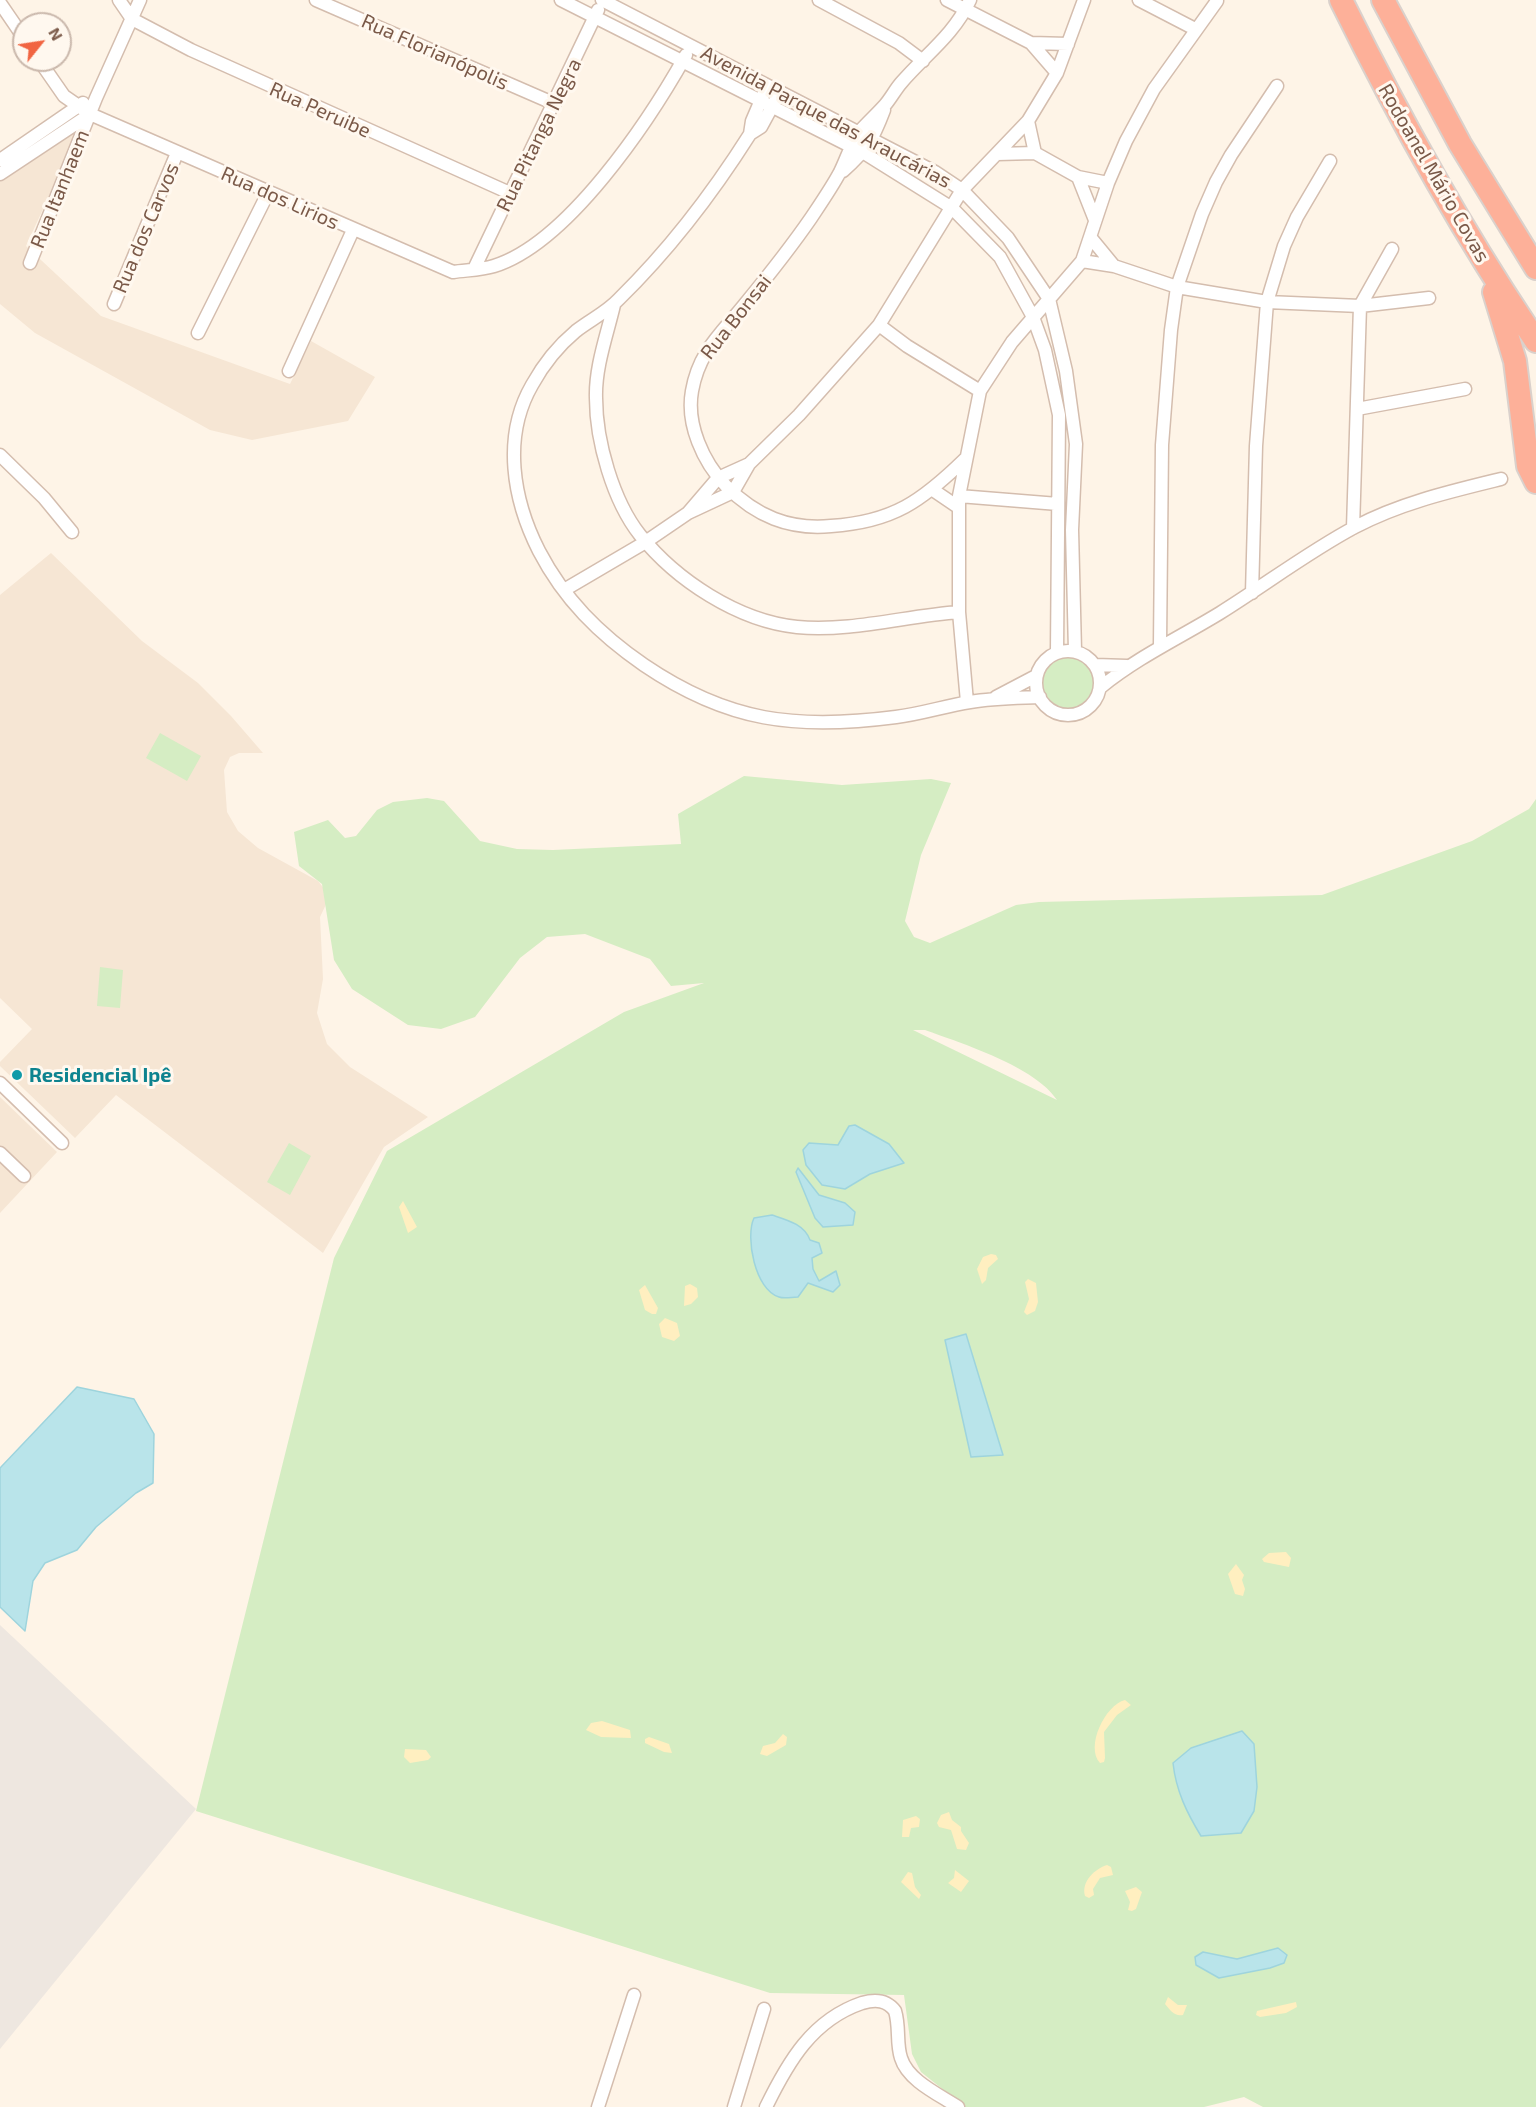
<!DOCTYPE html>
<meta charset="utf-8">
<style>
body{margin:0}
#map{position:relative;width:1536px;height:2107px;overflow:hidden;background:#fef4e7;font-family:"Exo 2",sans-serif}
canvas{display:block}
.north{position:absolute;left:12px;top:12px;width:60px;height:60px;box-sizing:border-box;background:#fff8ef;border:2px solid #cab8ac;border-radius:50%;rotate:60deg;font-size:16px;font-weight:700;line-height:24px;text-align:center;color:#7a5948}
.north::after{content:'';display:block;margin:auto;width:21px;height:27px;background:#f16542;clip-path:polygon(50% 0,100% 100%,50% 72%,0 100%)}
</style>
<div id="map">
<canvas width="1536" height="2107"></canvas>
<div class="north">N</div>
</div>
<script>
const ctx = document.querySelector('canvas').getContext('2d');
ctx.lineJoin = 'round';
function paint(path, color) { ctx.fillStyle = color; ctx.fill(path, 'evenodd'); }
function trace(path, color, width, dash) { ctx.strokeStyle = color; ctx.lineWidth = width; ctx.lineCap = dash ? 'butt' : 'round'; ctx.setLineDash(dash || []); ctx.stroke(path); }
function write(font, color, halo, rows, align = 'center') {
  ctx.font = font + ' "Exo 2",sans-serif'; ctx.lineWidth = 6; ctx.setLineDash([]); ctx.textBaseline = 'middle'; ctx.strokeStyle = halo; ctx.fillStyle = color; for (const [text, x, y, turn = 0] of rows) {
    ctx.save(); ctx.translate(x, y); ctx.rotate((+turn || 0) * Math.PI / 180); ctx.textAlign = isNaN(turn) ? turn : align; if (halo) ctx.strokeText(text, 0, 0); ctx.fillText(text, 0, 0); ctx.restore();
  }
}
paint(new Path2D(`
 M72,130L77,135L26,246L101,316L290,384L311,341L375,377L348,421L252,440L210,430L35,333L0,304V179Z
 M51,553L142,641L198,683L231,716L263,753H239L230,757L224,770L227,812L238,831L258,848L318,881L330,896L320,917L323,979L317,1013L327,1044L350,1067L428,1117L384,1147L323,1253L116,1095L75,1138L0,1066V1062L32,1029L0,998V595Z
 M0,1097L57,1152L0,1213Z`), '#f6e6d4');
paint(new Path2D(`
 M0,1625L196,1809L0,2049Z`), '#eee7e0');
paint(new Path2D(`
 M1042 683a26 26 0 1 1 52 0a26 26 0 1 1-52 0Z
 M160,733L201,756L187,781L146,758Z
 M744,776L842,785L931,779L951,783L921,855L905,921L914,937L930,943L1016,905L1039,902L1322,895L1472,841L1529,809L1536,799V2107H1263L1244,2097L1204,2107H965L921,2072L912,2054L904,1995L770,1993L196,1811L334,1258L387,1151L624,1012L704,983L671,986L650,959L585,934L547,937L520,958L475,1017L441,1029L408,1025L352,989L334,960L322,884L299,866L294,832L328,820L345,838L356,836L377,810L393,802L427,798L444,801L480,841L517,849L553,850L681,844L678,814ZM913,1030H925C961,1043 1036,1067 1057,1100Z
 M100,967L123,970L120,1008L97,1006Z
 M289,1143L311,1156L290,1195L267,1182Z`), '#d5edc3');
paint(new Path2D(`
 M403,1201L417,1227L408,1233L399,1207Z
 M991,1254L996,1255L998,1259L988,1268L986,1280L982,1284L977,1269L983,1257Z
 M1028,1279L1036,1283L1038,1302L1035,1311L1027,1315L1024,1312L1029,1299L1025,1282Z
 M690,1284L697,1288L698,1297L691,1304L684,1306L685,1286Z
 M645,1285L658,1308L656,1314H652L645,1310L639,1290Z
 M665,1318L677,1323L680,1336L674,1341L662,1337L659,1324Z
 M1286,1552L1291,1558L1289,1567L1264,1562L1262,1559L1269,1553Z
 M1236,1564L1244,1575L1242,1580L1245,1589L1243,1596L1235,1594L1228,1574Z
 M1125,1700L1131,1705L1117,1715L1104,1732L1105,1758L1104,1762L1100,1763C1085,1747 1105,1705 1125,1700Z
 M602,1721L630,1730L631,1738L601,1737L586,1730L591,1723Z
 M783,1734L787,1737L786,1745L767,1756L760,1754L763,1746L775,1743Z
 M649,1737L669,1744L672,1753L664,1752L645,1743V1739Z
 M405,1749L426,1750L431,1757L428,1760L410,1763L404,1757Z
 M949,1812L952,1820L961,1827V1831L969,1843L966,1850L957,1849L951,1830L939,1827L937,1823L941,1815Z
 M916,1816L920,1819L919,1827L911,1828L909,1837H902L903,1820Z
 M1107,1865L1111,1867L1113,1875L1100,1878L1093,1889L1094,1895L1089,1898L1085,1896C1081,1881 1095,1869 1107,1865Z
 M955,1870L969,1881L961,1892L948,1883L954,1878Z
 M908,1872L912,1873L915,1887L921,1895L919,1899L901,1882Z
 M1136,1887L1142,1892L1136,1909L1132,1911L1128,1910L1130,1902L1125,1891Z
 M1168,1997L1178,2005H1187L1183,2015C1175,2017 1170,2010 1165,2004Z
 M1296,2002L1297,2007L1286,2013L1260,2017L1256,2015L1257,2011L1261,2010Z`), '#ffefc0');
const water = new Path2D(`
 M855,1125L889,1144L904,1163L870,1174L845,1189L822,1185L806,1165L803,1150L809,1143L838,1145L849,1126Z
 M798,1168L819,1195L845,1203L855,1212L853,1225L823,1227L815,1218L796,1172Z
 M772,1215C787,1220 804,1224 810,1240L819,1243L822,1253L812,1258L813,1269L819,1281L836,1271L840,1285L833,1292L808,1283L798,1297C792,1297 784,1299 779,1297C755,1290 745,1237 754,1218Z
 M966,1334L1003,1455L971,1457L945,1340Z
 M77,1387L134,1399L154,1434L153,1483L136,1493L96,1527L77,1550L45,1563L33,1581L25,1631L0,1607V1468Z
 M1242,1731L1254,1744L1257,1787L1254,1811L1241,1833L1201,1836C1187,1813 1176,1791 1173,1763L1191,1748Z
 M1278,1948L1287,1955L1284,1963L1270,1968L1219,1978L1196,1965L1195,1957L1203,1952L1237,1959Z`);
paint(water, '#b9e4ea');
trace(water, '#9ed4dd', 1.5);
const street = new Path2D(`
 M119,0L132,19L191,50L512,194
 M316,0L555,104
 M561,0L864,153L952,208L1000,257L1033,317L1045,350L1059,415L1057,652
 M602,0L935,172L962,190L1008,238L1049,299L1066,371L1076,444L1072,530L1075,651
 M819,0L899,43L923,61
 M947,0L1031,43L1057,73
 M1139,0L1195,29
 M0,3L24,38
 M1031,43L1068,44
 M39,60L64,96L90,114L453,272C466,270 481,270 494,266C568,243 649,121 686,55
 M780,92L761,127L750,134C712,194 670,249 619,299C607,312 590,320 576,331C558,346 543,365 532,385C502,437 513,500 539,551C564,599 599,634 644,665C728,722 796,730 896,717C921,714 945,706 970,702C993,698 1016,698 1040,697
 M1028,121L1035,153
 M750,134L752,121L764,93
 M997,154L1035,153L1078,177L1108,183
 M0,160L83,103
 M843,171C867,150 873,139 884,110
 M0,174L89,115
 M1078,177L1095,220
 M1091,238L1114,266
 M1082,261L1114,266L1177,287L1267,302L1360,306L1429,298
 M30,263L96,98L140,0
 M474,269L598,10
 M114,304L177,153
 M614,305C607,335 595,367 596,398C596,441 613,501 640,535C676,580 738,621 797,627C851,632 905,616 959,612
 M879,325L907,346L980,391
 M198,333L268,193
 M289,371L353,230
 M1357,409L1465,389
 M0,455L44,498L72,532
 M965,459C922,501 893,522 831,526C789,530 756,516 726,486C703,462 686,424 692,391C699,351 721,334 745,304C768,276 791,247 811,218C821,203 832,187 840,172C847,158 851,143 860,131C868,122 877,114 885,105C891,98 895,90 901,83C925,55 954,35 970,0
 M933,490L958,507
 M959,496L1058,504
 M688,513L733,492L749,464L799,415L879,325L962,190L1028,121L1057,73L1084,0
 M1353,528L1360,306L1392,249
 M564,590L644,543L688,513L718,478L749,464
 M1252,593L1256,446L1267,302L1284,246L1297,217L1330,161
 M1160,645L1162,445L1171,330L1177,287L1202,214L1216,182L1231,155L1277,86
 M1036 683a32 32 0 1 1 64 0a32 32 0 1 1-64 0Z
 M1095,665L1127,666
 M1101,687C1138,657 1179,638 1220,613C1265,585 1308,552 1355,527C1400,503 1452,491 1501,479
 M996,697L1036,676
 M967,702L959,612V496L980,391L1012,342L1082,261L1108,183L1126,141L1154,89L1217,1
 M0,1083L62,1143
 M0,1153L24,1176
 M598,2107L634,1995
 M734,2107L764,2009
 M766,2107C788,2062 812,2020 862,2003C876,1999 887,2000 895,2011C900,2027 896,2043 901,2058C908,2081 940,2095 958,2107`);
const highway = new Path2D(`
 M1341,0C1399,118 1462,232 1536,341
 M1383,0L1460,144L1536,268
 M1494,292L1515,361L1528,466L1536,482`);
trace(street, '#d4bdae', 15);
trace(highway, '#dad1cc', 26);
trace(street, '#fff', 12);
trace(highway, '#fdb099', 22);
for (const [x, y, r, color] of [
 [17,1075,6,"#0f9aa8"]
]) { const dot = new Path2D(); dot.arc(x, y, r, 0, 2 * Math.PI); ctx.fillStyle = color; ctx.fill(dot); trace(dot, '#fff8ef', 2); }
write('20px', '#7a5948', '#fff8ef', [
 ["Rua Florianópolis",435,52,24],
 ["Rua Peruibe",320,110,24],
 ["Avenida Parque das Araucárias",826,117,28],
 ["Rua Pitanga Negra",539,135,-64],
 ["Rodoanel Mário Covas",1434,173,60],
 ["Rua Itanhaem",60,189,-68],
 ["Rua dos Lirios",280,198,24],
 ["Rua dos Carvos",146,228,-67],
 ["Rua Bonsai",736,317,-52]
]);
write('bold 20px', '#0d838f', '#fff8ef', [
 ["Residencial Ipê",29,1075]
], 'left');
</script>
